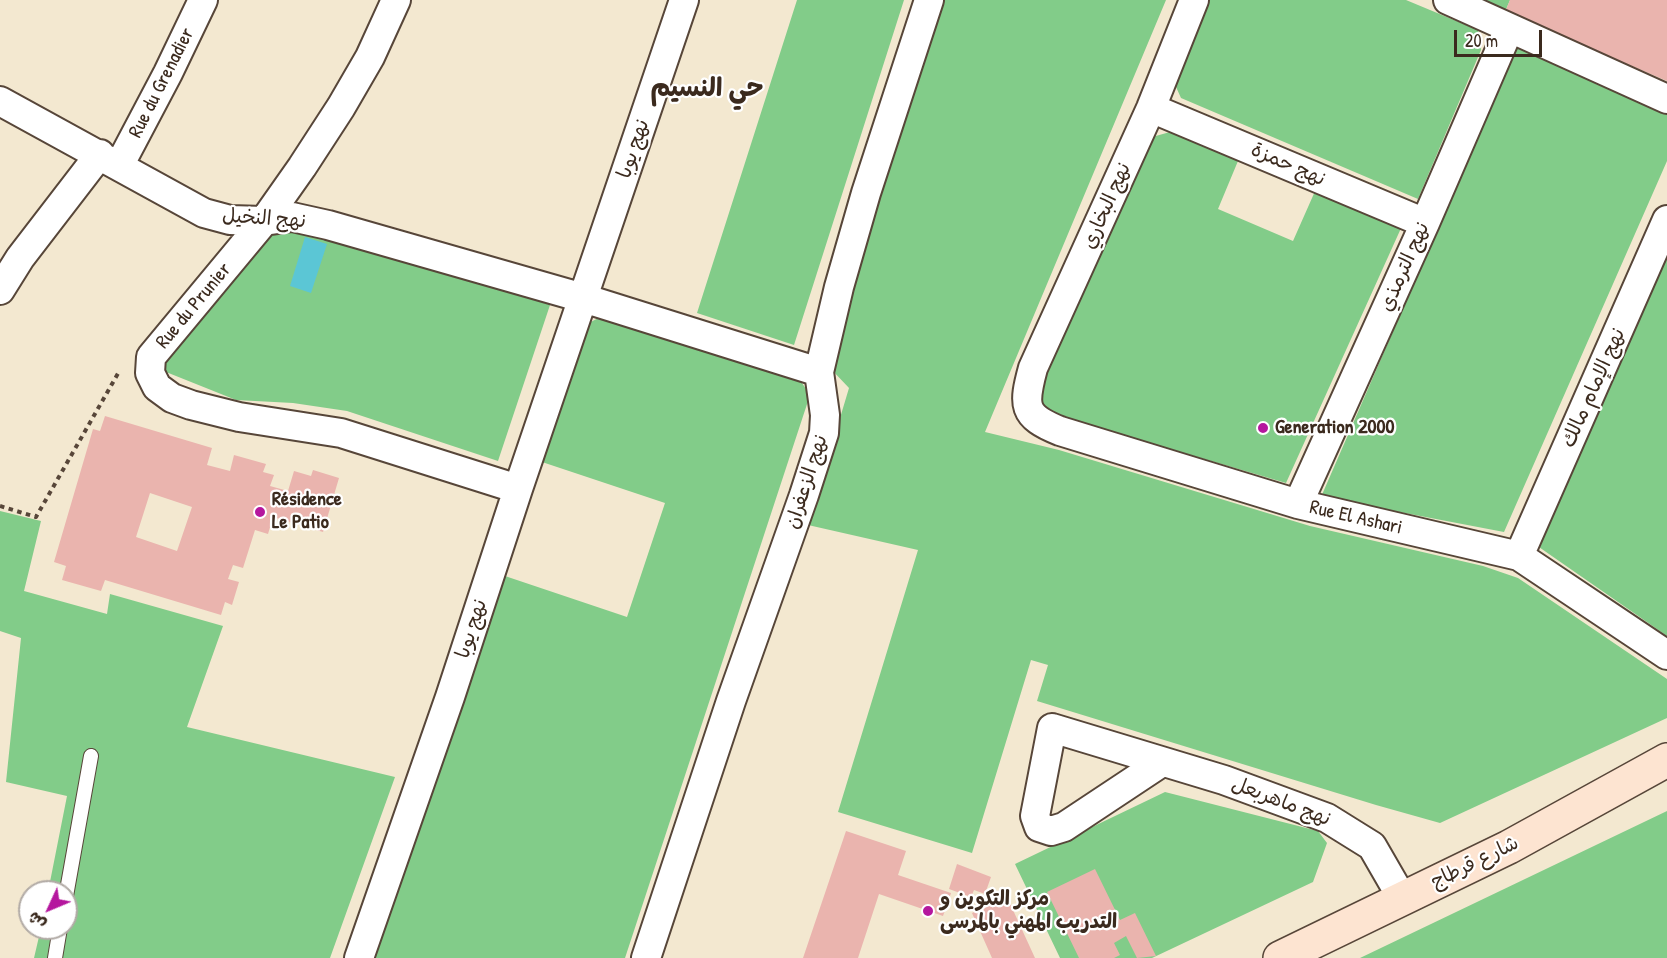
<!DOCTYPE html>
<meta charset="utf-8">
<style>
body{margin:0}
#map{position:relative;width:1667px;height:958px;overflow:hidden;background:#f3e8d0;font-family:"Patrick Hand","Playpen Sans Arabic",sans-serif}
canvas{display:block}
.north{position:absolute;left:18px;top:880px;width:60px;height:60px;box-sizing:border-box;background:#fff;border:2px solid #b1aaa5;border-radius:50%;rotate:226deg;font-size:16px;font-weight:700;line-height:24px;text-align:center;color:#3b2a1e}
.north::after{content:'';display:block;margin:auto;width:21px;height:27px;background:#b5179e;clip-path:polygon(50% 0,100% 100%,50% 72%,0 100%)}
.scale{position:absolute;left:1454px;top:30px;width:88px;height:27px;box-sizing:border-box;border:3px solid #3b2a1e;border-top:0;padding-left:8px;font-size:18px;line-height:21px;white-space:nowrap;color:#3b2a1e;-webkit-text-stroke:4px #fff;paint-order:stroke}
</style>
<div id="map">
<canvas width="1667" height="958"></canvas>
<div class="north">ش</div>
<div class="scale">20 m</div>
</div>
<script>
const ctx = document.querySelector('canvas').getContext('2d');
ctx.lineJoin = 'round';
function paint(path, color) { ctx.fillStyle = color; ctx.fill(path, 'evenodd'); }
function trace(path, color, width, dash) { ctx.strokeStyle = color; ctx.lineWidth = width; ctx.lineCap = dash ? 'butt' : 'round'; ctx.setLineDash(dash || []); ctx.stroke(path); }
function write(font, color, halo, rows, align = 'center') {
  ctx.font = font + ' "Patrick Hand","Playpen Sans Arabic",sans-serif'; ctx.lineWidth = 4.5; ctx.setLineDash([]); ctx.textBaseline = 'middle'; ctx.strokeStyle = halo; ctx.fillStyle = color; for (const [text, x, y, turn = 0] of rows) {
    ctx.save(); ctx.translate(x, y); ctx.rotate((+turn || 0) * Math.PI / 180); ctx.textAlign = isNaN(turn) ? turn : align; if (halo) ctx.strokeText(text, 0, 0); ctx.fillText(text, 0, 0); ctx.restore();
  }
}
paint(new Path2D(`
 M797,0H904L794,345L697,313Z
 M943,0H1166L985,432L1059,450L1310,526L1483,566L1518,578L1667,679V718L1440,823L1376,805L1037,701L1048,665L1031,660L972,853L838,812L918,550L808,525L849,388L831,369C862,245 903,122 943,0Z
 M1206,0H1406L1478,30L1481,50L1418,199L1181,98L1172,78Z
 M1478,0H1510L1505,12Z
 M1517,46L1667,112V161L1504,532L1321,497Z
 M1170,132L1238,161L1218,209L1293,241L1316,189L1402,226L1286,483L1041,411L1038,390L1145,139Z
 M274,223L551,302L498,461L347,411L293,403L236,400L161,370L188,320Z
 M1667,239V636L1536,545Z
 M608,313L798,377L810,395L625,958H374L384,931L502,575L627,617L665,503L539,461L583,326Z
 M0,511L41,521L24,591L107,614L110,594L223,626L187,727L395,777L330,958H34L41,928H66V892H48L67,796L6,782L21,638L0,631Z
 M1165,792L1318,831L1327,843L1313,882L1152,958H1060L1015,864Z
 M1667,811V958H1360Z`), '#82cc89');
paint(new Path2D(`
 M305,237L327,244L311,293L290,286Z`), '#5bc6d5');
paint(new Path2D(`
 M1510,0H1667V81L1505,12Z
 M105,416L212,448L207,465L230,471L234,455L266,464L263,472L274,475L270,486L288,491L294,471L311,476L313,470L339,478L323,532L273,517L268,534L255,530L243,568L233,565L228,579L239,582L232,605L225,602L221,615L105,580L101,591L62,580L66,566L54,562L93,429L100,431ZM150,493L192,507L177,551L136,537Z
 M846,831L906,851L898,875L951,893L943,916L879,894L858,958H803Z
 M957,864L991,877L985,894L974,890L971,897L949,889Z
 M1095,869L1120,920L1135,913L1156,956L1137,958L1126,936L1114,943L1120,955L1114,958H1079L1047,892Z
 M1007,897L1035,958H992L972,913Z`), '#eab4ae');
const lane = new Path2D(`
 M66,896L91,756
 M55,958L60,928`);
const street = new Path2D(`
 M396,0L370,57L341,107L302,167L264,221L151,357L150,373L157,387L172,398L191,405L239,417L341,433L518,489
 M1194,0L1151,108L1033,368C1023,405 1022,416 1060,431L1298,504L1519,556L1667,655
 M1448,0L1667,99
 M0,101L204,213L230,220L264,221L292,217L328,225L583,298L819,372
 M1151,108L1425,223
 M119,166L168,73L203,0
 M0,290L20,258L100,154
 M1298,504L1425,223L1509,29
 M1519,556L1667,220
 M1162,762L1064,827L1051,831L1039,827L1035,816L1052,728L1224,780L1327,818L1372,846L1402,898
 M359,958L450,697L518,489L684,0
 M646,958L731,701L804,495L824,433L825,415L819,372L839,287L866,193L929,0`);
const secondary = new Path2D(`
 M1280,958L1509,847L1667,760`);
trace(lane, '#574639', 16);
trace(street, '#574639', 32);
trace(secondary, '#574639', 36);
trace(new Path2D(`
 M0,506L36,517L120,370`), '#574639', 4, [4.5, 4.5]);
trace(lane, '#fff', 14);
trace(street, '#fff', 28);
trace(secondary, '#fde4d1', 33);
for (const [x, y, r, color] of [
 [1263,428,6,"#b5179e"],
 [260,512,6,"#b5179e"],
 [928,911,6,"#b5179e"]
]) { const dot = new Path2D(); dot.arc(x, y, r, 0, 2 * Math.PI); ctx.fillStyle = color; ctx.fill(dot); trace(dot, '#fff', 2); }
write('20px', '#3b2a1e', '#fff', [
 ["Rue du Grenadier",162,83,-63],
 ["نهج يوبا",634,149,-71],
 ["نهج حمزة",1288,165,24],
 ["نهج البخاري",1107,206,-66],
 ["نهج النخيل",264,219,4],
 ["نهج الترمذي",1405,267,-66],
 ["Rue du Prunier",194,306,-50],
 ["نهج الإمام مالك",1594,388,-66],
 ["نهج الزعفران",807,482,-72],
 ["Rue El Ashari",1356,518,13],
 ["نهج يوبا",472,629,-72],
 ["نهج ماهربعل",1281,802,21],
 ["شارع قرطاج",1475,863,-26]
]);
write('bold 20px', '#3b2a1e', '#fff', [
 ["Generation 2000",1275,428],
 ["Résidence",272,500],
 ["Le Patio",272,523],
 ["مركز التكوين و",940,900],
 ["التدريب المهني بالمرسى",940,923]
], 'left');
write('bold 26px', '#3b2a1e', '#fff', [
 ["حي النسيم",707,89]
]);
</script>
